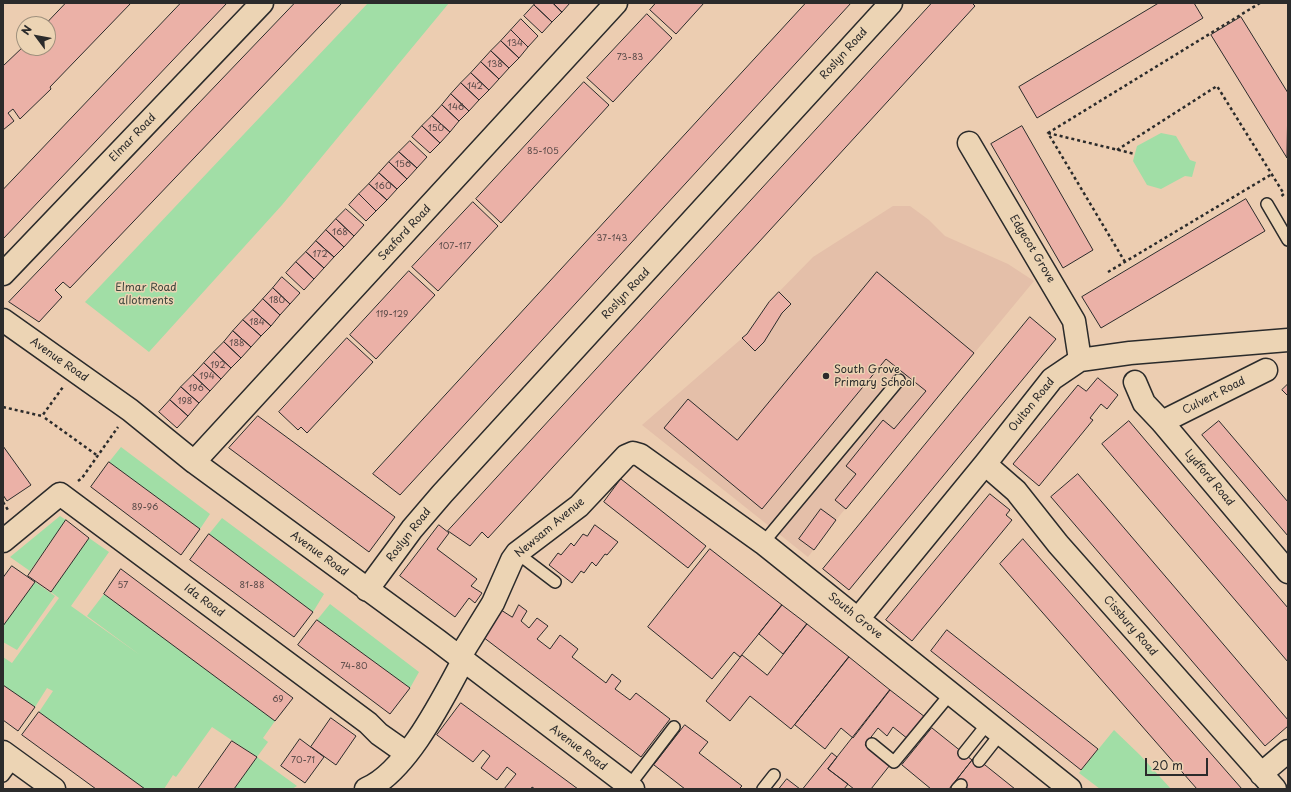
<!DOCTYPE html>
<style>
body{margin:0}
#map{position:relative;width:1291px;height:792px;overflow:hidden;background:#eccdb1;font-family:"Playpen Sans",sans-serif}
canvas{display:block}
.frame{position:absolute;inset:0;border:4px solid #2b2b2b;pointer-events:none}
.north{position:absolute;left:16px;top:16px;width:40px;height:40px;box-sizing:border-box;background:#ecd4b4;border:1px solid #9f907d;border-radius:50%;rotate:302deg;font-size:11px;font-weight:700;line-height:16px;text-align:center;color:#2b2b2b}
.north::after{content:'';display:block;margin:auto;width:14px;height:18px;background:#2b2b2b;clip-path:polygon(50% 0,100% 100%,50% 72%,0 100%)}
.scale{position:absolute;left:1145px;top:758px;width:63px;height:18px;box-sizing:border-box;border:2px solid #2b2b2b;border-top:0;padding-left:5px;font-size:12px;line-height:14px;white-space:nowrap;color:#2b2b2b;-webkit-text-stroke:3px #ecd4b4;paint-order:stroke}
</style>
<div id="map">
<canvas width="1291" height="792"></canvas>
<div class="frame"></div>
<div class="north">N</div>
<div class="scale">20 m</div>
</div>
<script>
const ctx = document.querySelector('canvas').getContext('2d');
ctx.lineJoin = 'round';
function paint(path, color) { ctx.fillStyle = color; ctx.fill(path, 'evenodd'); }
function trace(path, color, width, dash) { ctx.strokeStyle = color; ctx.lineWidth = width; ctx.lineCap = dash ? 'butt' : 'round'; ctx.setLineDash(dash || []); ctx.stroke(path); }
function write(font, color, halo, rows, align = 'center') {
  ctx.font = font + ' "Playpen Sans",sans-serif'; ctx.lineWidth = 3; ctx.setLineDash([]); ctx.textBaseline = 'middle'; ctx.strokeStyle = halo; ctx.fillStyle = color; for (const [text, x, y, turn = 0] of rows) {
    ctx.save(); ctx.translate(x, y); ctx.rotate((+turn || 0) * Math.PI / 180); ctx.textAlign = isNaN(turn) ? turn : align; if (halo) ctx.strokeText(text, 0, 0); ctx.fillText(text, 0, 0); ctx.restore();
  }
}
paint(new Path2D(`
 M893,206H910L929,220L945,236L1008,264L1034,281L836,520L808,557L642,425L747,334L769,302L813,257Z`), '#e4bfa9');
paint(new Path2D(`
 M368,3H449L282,205L149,352L85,302Z
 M1161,133L1176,136L1190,160L1196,162L1192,177L1185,176L1161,189L1147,185L1133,161L1137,146Z
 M121,447L210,514L200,529L109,462Z
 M60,516L66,520L30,571L10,557Z
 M222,518L324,594L313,612L209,534Z
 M89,538L109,552L71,606L140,655L87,616L104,594L275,721L263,738L268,742L257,757L297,786L292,789H234L257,757L212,727L176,777L173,775L164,789H145L39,712L53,691L47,688L35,707L3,685V657L12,663L59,598L51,592Z
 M35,582L55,596L17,650L3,642V626Z
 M330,604L419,672L410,688L317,620Z
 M1114,730L1140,755L1171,789H1100L1079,773Z`), '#a1dea6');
const building = new Path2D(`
 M66,3H131L50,87L51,89L20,119L13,109L8,113L14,121L3,130V66L24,46V48H48V24H46Z
 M181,3H227L3,239V190Z
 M295,3H342L70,288L63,282L55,290L62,297L39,322L9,302Z
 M536,3H553L562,12L552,22L534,5Z
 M553,3H570L562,12Z
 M656,3H704L676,34L650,10Z
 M806,3H851L400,495L373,474Z
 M932,3H972L975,6L488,538L482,532L470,546L448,531Z
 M1159,3H1194L1203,18L1037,118L1019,87Z
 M534,5L552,22L542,33L524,16Z
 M647,14L672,38L613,102L587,78Z
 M1241,17L1288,93L1287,158L1211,35Z
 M521,19L538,36L528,47L511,30Z
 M511,30L528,47L519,58L501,41Z
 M501,41L519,58L509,68L491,51Z
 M491,51L509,68L499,79L481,62Z
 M481,62L499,79L489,90L471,73Z
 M471,73L489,90L479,100L461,83Z
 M584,82L609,105L501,223L476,199Z
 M461,83L479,100L469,111L451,94Z
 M451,94L469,111L459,121L442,105Z
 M442,105L459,121L450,132L432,116Z
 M432,116L450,132L440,143L422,126Z
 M422,126L440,143L430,153L412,137Z
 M1022,126L1093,250L1063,268L991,144Z
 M410,141L427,157L417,168L399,152Z
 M399,152L417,168L407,179L389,162Z
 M389,162L407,179L397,189L379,173Z
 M379,173L397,189L387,200L369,184Z
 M369,184L387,200L376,211L359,194Z
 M359,194L376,211L366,221L349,205Z
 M1246,199L1265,231L1101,328L1082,297Z
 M473,202L498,226L438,291L412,267Z
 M346,209L364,225L354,236L336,219Z
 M336,219L354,236L344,247L326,230Z
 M326,230L344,247L334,257L316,241Z
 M316,241L334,257L324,268L306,252Z
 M306,252L324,268L314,279L296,262Z
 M296,262L314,279L304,290L286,273Z
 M409,271L435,295L376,359L350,335Z
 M877,272L974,353L846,509L835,500L856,474L846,466L883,420L894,429L926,391L886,359L762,509L664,428L688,399L737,440Z
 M282,277L300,293L290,304L273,288Z
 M273,288L290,304L280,315L263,299Z
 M779,292L791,304L782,313L764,342L755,351L742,338L747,334L769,302Z
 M263,299L280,315L271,326L253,310Z
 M253,310L271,326L261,336L243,320Z
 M1030,317L1056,339L849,590L823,569Z
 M243,320L261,336L251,347L233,331Z
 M233,331L251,347L241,358L224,342Z
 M347,338L373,362L307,433L301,427L298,430L279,412Z
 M224,342L241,358L231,368L214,352Z
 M214,352L231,368L221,379L204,363Z
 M204,363L221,379L210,391L193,375Z
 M193,375L210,391L199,403L181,387Z
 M1098,378L1118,395L1107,409L1101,404L1090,418L1093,420L1039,486L1013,464L1078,385L1086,391Z
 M1288,384V396L1282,390Z
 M181,387L199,403L188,416L170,400Z
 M170,400L188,416L177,428L159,412Z
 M258,416L395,517L369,552L229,448Z
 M1129,421L1288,608V662L1102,444Z
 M1219,421L1288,502V536L1202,435Z
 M3,446L31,485L7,501L3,495Z
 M109,462L200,529L181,555L91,487Z
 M1078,474L1288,720V726L1265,746L1051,497Z
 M621,479L706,546L688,568L604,502Z
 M990,494L1010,510L1006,515L1012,520L912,641L886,620Z
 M821,509L836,520L814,550L799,539Z
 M66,520L89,538L51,592L28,576Z
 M439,525L449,533L437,549L477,579L471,586L482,593L475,603L469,598L455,617L400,576Z
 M595,525L618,542L607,555L605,554L596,566L592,562L584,573L581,571L572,583L549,565L558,553L561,555L571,543L574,546L583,534L587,536Z
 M209,534L313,612L294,637L190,560Z
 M1023,539L1242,789H1197L1000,564Z
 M710,549L782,605L740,657L734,652L712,679L648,627Z
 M12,566L35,582L3,626V578Z
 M121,569L293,698L275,721L104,594Z
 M519,605L527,611L521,621L529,628L537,618L548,626L537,639L550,649L560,635L578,649L572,657L606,683L612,674L621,681L615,689L630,700L636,693L670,719L641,757L483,637L501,610L512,617Z
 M782,605L807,624L783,654L759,634Z
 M317,620L410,688L390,714L298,645Z
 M807,624L849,657L791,729L750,696L730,721L706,701L742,655L767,675Z
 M947,630L1098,749L1081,770L931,651Z
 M849,657L890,690L853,738L841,728L825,749L795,725Z
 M3,685L35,707L18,731L3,720Z
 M890,690L925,717L908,739L893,727L887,736L878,728L865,745L890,765L871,789H854L828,769Z
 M461,703L578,789H535L532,787L531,789H504L516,774L507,767L497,780L481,768L490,756L483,750L473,762L437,735Z
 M39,712L145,789H96L22,735Z
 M331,718L356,736L336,765L311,747Z
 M685,725L708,742L699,753L742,786L739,789H685L654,765Z
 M932,728L972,760L949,789H931L902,765Z
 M300,739L324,757L305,783L281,766Z
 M232,741L257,757L234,789H198Z
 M832,753L837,757L828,769L848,784L844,789H803Z
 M975,757L1015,789H966L956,781Z
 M787,779L800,789H779Z`);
paint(building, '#ebb1a7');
trace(building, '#2b2b2b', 1);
const lane = new Path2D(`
 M1267,204L1288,240
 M763,543L899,380
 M517,553L555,582
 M872,744L894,762L951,693
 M964,753L988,723
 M979,761L1001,733
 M3,776L15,760
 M629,786L674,727
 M763,789L774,775
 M957,789L961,785`);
const street = new Path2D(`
 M969,143L1074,321L1080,360
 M3,274L262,3
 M3,320L130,410L194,462L437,640L633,789
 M1135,382L1144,403L1162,422L1288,572
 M1162,422L1266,370
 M194,462L616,3
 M985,464L1016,491L1058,544L1275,789
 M3,541L60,494L368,723L379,734L406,753
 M367,590L412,529L442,494L891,3
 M858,619L985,464L1052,379L1080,360L1130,353L1288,340
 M459,658L493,603L512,560L517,553L579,506L626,456L633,453L640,455L763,543L1070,789
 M3,752L54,789
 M1261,774L1288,751
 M366,789C406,773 443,698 463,661`);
trace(lane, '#2b2b2b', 14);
trace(street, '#2b2b2b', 25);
trace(new Path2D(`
 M1048,133L1135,154
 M1117,150L1217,86L1284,194L1280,197
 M1125,262L1048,133L1260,3
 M1108,272L1272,174
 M3,407L42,416L63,387
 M45,418L98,456
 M78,481L82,478L118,427
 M3,502L8,510`), '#2b2b2b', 2.5, [3, 3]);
trace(lane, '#ecd4b4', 11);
trace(street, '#ecd4b4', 22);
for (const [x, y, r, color] of [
 [826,376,4,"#2b2b2b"]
]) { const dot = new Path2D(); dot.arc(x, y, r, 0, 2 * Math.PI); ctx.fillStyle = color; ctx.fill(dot); trace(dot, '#ecd4b4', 1.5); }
write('9px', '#5b4c4a', null, [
 ["134",515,44],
 ["73-83",630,58],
 ["138",495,65],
 ["142",475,87],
 ["146",456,108],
 ["150",436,129],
 ["85-105",543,152],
 ["156",403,165],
 ["160",383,187],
 ["168",340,233],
 ["37-143",612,239],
 ["107-117",455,247],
 ["172",320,255],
 ["180",277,301],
 ["119-129",392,315],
 ["184",257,323],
 ["188",237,344],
 ["192",218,366],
 ["194",207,377],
 ["196",196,389],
 ["198",185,402],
 ["89-96",145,508],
 ["57",123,586],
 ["81-88",252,586],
 ["74-80",354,667],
 ["69",278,700],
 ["70-71",303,761]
]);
write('11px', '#2b2b2b', '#ecd4b4', [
 ["Roslyn Road",844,54,-48],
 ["Elmar Road",133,138,-46],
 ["Seaford Road",405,233,-47],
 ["Edgecot Grove",1032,249,59],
 ["Roslyn Road",626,294,-47],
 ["Avenue Road",59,360,35],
 ["Culvert Road",1214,396,-27],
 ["Oulton Road",1032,405,-51],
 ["Lydford Road",1209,478,50],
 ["Newsam Avenue",550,528,-40],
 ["Roslyn Road",409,535,-52],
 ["Avenue Road",319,554,36],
 ["Ida Road",204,601,37],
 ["South Grove",855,616,39],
 ["Cissbury Road",1130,626,49],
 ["Avenue Road",578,748,37]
]);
write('11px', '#3d463d', '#ecd4b4', [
 ["Elmar Road",146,288],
 ["allotments",146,301]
]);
write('11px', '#2b2b2b', '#ecd4b4', [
 ["South Grove",834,370],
 ["Primary School",834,383]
], 'left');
</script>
